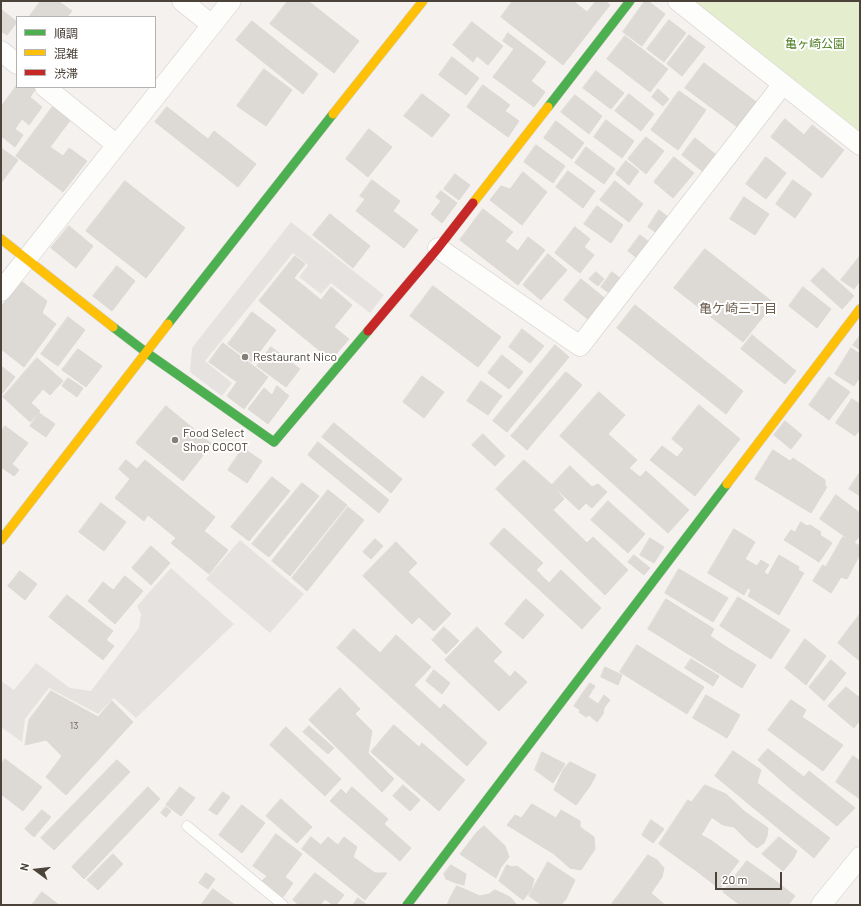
<!DOCTYPE html>
<meta charset="utf-8">
<style>
body{margin:0}
#map{position:relative;width:861px;height:906px;overflow:hidden;background:#f4f1ee;font-family:Barlow,"Noto Sans JP",sans-serif}
canvas{display:block}
.frame{position:absolute;inset:0;border:2px solid #4b4239;pointer-events:none}
.legend{position:absolute;left:16px;top:16px;width:140px;height:72px;box-sizing:border-box;background:#fff;border:1px solid #b7b3b0;margin:0;padding:5px 7px;list-style:none;font-size:12px;color:#4b4239}
.legend li{display:flex;align-items:center;gap:8px;height:20px}
.legend b{width:20px;border:1px solid #b7b3b0}
.north{position:absolute;left:16px;top:850px;width:40px;height:40px;-webkit-text-stroke:3px #fff;paint-order:stroke;rotate:285deg;font-size:11px;font-weight:700;line-height:16px;text-align:center;color:#4b4239}
.north::after{content:'';display:block;margin:auto;width:14px;height:18px;background:#4b4239;clip-path:polygon(50% 0,100% 100%,50% 72%,0 100%)}
.scale{position:absolute;left:715px;top:872px;width:67px;height:18px;box-sizing:border-box;border:2px solid #4b4239;border-top:0;padding-left:5px;font-size:12px;line-height:14px;white-space:nowrap;color:#4b4239;-webkit-text-stroke:3px #fff;paint-order:stroke}
</style>
<div id="map">
<canvas width="861" height="906"></canvas>
<div class="frame"></div>
<ul class="legend">
<li><b style="height:5px;background:#4caf50"></b>順調</li>
<li><b style="height:5px;background:#ffc107"></b>混雑</li>
<li><b style="height:5px;background:#c62828"></b>渋滞</li>
</ul>
<div class="north">N</div>
<div class="scale">20 m</div>
</div>
<script>
const ctx = document.querySelector('canvas').getContext('2d');
ctx.lineJoin = 'round';
function paint(path, color) { ctx.fillStyle = color; ctx.fill(path, 'evenodd'); }
function trace(path, color, width, dash) { ctx.strokeStyle = color; ctx.lineWidth = width; ctx.lineCap = dash ? 'butt' : 'round'; ctx.setLineDash(dash || []); ctx.stroke(path); }
function write(font, color, halo, rows, align = 'center') {
  ctx.font = font + ' Barlow,"Noto Sans JP",sans-serif'; ctx.lineWidth = 4; ctx.setLineDash([]); ctx.textBaseline = 'middle'; ctx.strokeStyle = halo; ctx.fillStyle = color; for (const [text, x, y, turn = 0] of rows) {
    ctx.save(); ctx.translate(x, y); ctx.rotate((+turn || 0) * Math.PI / 180); ctx.textAlign = isNaN(turn) ? turn : align; if (halo) ctx.strokeText(text, 0, 0); ctx.fillText(text, 0, 0); ctx.restore();
  }
}
paint(new Path2D(`
 M692,1H860V135Z`), '#e4eece');
paint(new Path2D(`
 M291,222L384,295L370,313L331,283L321,294L299,277L308,265L293,253L205,361L232,383L222,396L190,372L192,348Z
 M240,540L304,594L270,633L206,579Z
 M171,568L234,624L136,718L114,698L98,714L49,688L25,719L22,742L1,727V681L14,690L36,663L70,688L91,691L139,628L141,614L137,606Z`), '#e6e2df');
const building = new Path2D(`
 M41,1H58L72,11L67,17H29Z
 M288,1H308L359,41L334,73L270,24Z
 M513,1H573L587,12L596,1H605L610,5L563,65L501,17Z
 M645,1H648L665,14L642,46L623,32Z
 M2,10L17,22L7,35L1,31Z
 M669,20L686,33L664,62L647,49Z
 M252,21L318,74L303,94L236,40Z
 M472,22L503,46L488,65L477,56L473,62L453,45Z
 M508,33L546,62L531,81L545,92L534,107L493,77L514,49L503,41Z
 M689,35L705,47L682,76L667,64Z
 M625,36L668,69L650,92L607,59Z
 M452,57L479,78L466,95L439,75Z
 M704,63L759,104L740,129L685,88Z
 M264,69L292,90L266,126L237,106Z
 M596,71L624,93L611,109L583,88Z
 M17,85V87H37L30,97L42,107L29,125L22,119L15,129L23,135L15,147L1,136V107Z
 M483,85L510,105L505,111L519,121L508,137L467,107Z
 M658,89L669,99L663,106L652,97Z
 M679,91L706,110L678,150L651,130Z
 M422,94L450,115L432,137L404,116Z
 M629,94L654,114L641,131L615,111Z
 M575,95L602,116L589,134L561,112Z
 M54,105L72,118L50,147L63,156L69,148L87,161L63,192L16,156Z
 M167,107L208,139L214,131L256,164L238,187L155,122Z
 M785,119L804,135L812,125L844,150L822,178L771,137Z
 M606,120L634,141L622,158L594,137Z
 M556,121L584,143L572,159L544,138Z
 M369,129L392,147L368,177L346,159Z
 M646,137L664,151L646,174L628,159Z
 M695,138L720,158L707,175L682,155Z
 M536,145L565,166L553,183L524,162Z
 M586,147L615,169L604,184L575,163Z
 M1,148L18,160L1,183Z
 M674,157L694,173L673,198L654,182Z
 M766,157L786,173L766,199L746,184Z
 M626,161L639,171L629,185L616,174Z
 M568,171L595,191L583,208L556,187Z
 M523,172L547,192L522,225L490,200L501,186L510,189Z
 M455,174L470,185L459,200L444,189Z
 M372,180L400,201L393,211L418,230L404,248L356,211L365,199L360,196Z
 M793,180L812,194L795,218L776,204Z
 M125,181L185,228L146,278L86,231Z
 M615,181L643,204L629,222L600,200Z
 M441,191L457,203L442,223L431,214L441,201L436,197Z
 M744,197L769,214L755,235L730,219Z
 M597,206L623,225L611,243L584,224Z
 M483,209L513,232L505,241L518,251L528,237L545,250L518,285L460,240Z
 M659,210L672,220L661,236L648,227Z
 M330,214L370,246L353,268L313,235Z
 M69,226L93,246L76,268L51,248Z
 M575,227L590,239L584,247L594,255L580,273L555,253Z
 M640,235L653,245L641,261L628,251Z
 M705,249L774,303L743,342L674,288Z
 M548,254L567,270L541,300L523,285Z
 M295,256L305,264L294,278L321,300L331,287L352,305L334,327L349,339L331,360L259,301Z
 M860,256V281L854,289L841,280Z
 M117,266L135,281L112,311L93,296Z
 M823,268L854,296L842,309L811,281Z
 M596,272L604,279L598,286L589,279Z
 M612,272L624,281L613,296L601,287Z
 M581,279L607,300L590,321L564,300Z
 M21,281L47,301L42,313L56,324L24,367L1,349V307Z
 M433,286L501,337L478,367L410,316Z
 M803,287L831,309L817,328L789,306Z
 M635,305L743,391L726,414L617,328Z
 M252,312L276,330L252,362L228,344Z
 M68,317L85,330L58,366L41,354Z
 M522,329L544,346L530,363L509,347Z
 M752,335L796,371L785,384L741,349Z
 M860,336V350L853,345Z
 M223,343L268,377L244,409L227,396L237,382L209,362Z
 M555,345L569,357L507,432L493,421Z
 M271,347L300,369L286,387L257,366Z
 M851,348L860,354V377L854,386L835,374Z
 M78,349L102,366L86,387L62,370Z
 M502,355L523,372L509,389L488,373Z
 M37,358L63,381L50,395L43,389L31,403L40,411L30,422L3,397Z
 M1,366L15,377L1,395Z
 M566,372L582,385L527,450L511,436Z
 M422,376L444,392L424,418L403,402Z
 M829,377L850,392L829,420L809,405Z
 M68,378L83,388L77,397L62,386Z
 M481,381L502,396L488,415L467,401Z
 M277,386L289,396L268,424L248,409L264,388L272,395Z
 M599,392L625,415L608,434L637,460L629,468L640,477L646,471L689,510L668,533L560,436Z
 M852,399L860,404V429L855,436L836,423Z
 M699,405L740,439L695,496L650,460L662,446L677,457L684,449L672,439Z
 M166,406L212,444L183,481L136,443Z
 M39,413L55,424L46,437L30,426Z
 M785,421L802,435L791,449L774,435Z
 M334,423L402,479L391,493L322,437Z
 M5,426L28,443L12,464L19,470L14,476L1,467V432Z
 M483,434L505,456L495,466L472,445Z
 M318,442L389,500L379,513L308,455Z
 M243,448L262,461L247,483L228,470Z
 M773,450L790,461L793,458L825,480V486L827,487L811,513L755,479Z
 M126,460L137,469L145,460L215,517L204,531L228,550L209,574L171,543L176,538L148,515L144,521L115,498L130,479L119,469Z
 M524,460L552,485L564,499L553,510L587,543L593,537L628,570L605,595L496,489Z
 M570,466L592,487L598,484L607,492L592,508L586,503L579,510L552,485Z
 M860,472V496L849,489Z
 M272,477L290,491L249,541L231,527Z
 M302,483L319,496L269,557L252,544Z
 M328,490L347,505L290,576L272,561Z
 M836,495L860,513V535L854,543L820,519Z
 M608,501L645,534L628,553L591,520Z
 M101,503L126,522L104,551L79,532Z
 M348,507L364,520L307,591L292,578Z
 M801,522L807,526L810,525L821,532L820,535L832,543L819,562L784,540L791,530L795,532Z
 M504,528L543,563L536,570L549,583L561,570L601,608L582,629L490,544Z
 M734,529L755,542L745,559L757,566L761,560L769,565L764,572L768,575L779,555L799,567L798,570L804,573L779,615L748,596L751,590L748,588L744,595L708,573Z
 M843,537L860,546V554L847,579L841,577L826,567Z
 M650,538L664,547L654,563L640,555Z
 M375,539L383,546L371,559L363,552Z
 M396,542L417,563L408,572L451,614L434,631L419,617L412,624L363,576Z
 M151,546L170,563L151,585L132,568Z
 M634,555L650,568L644,575L628,562Z
 M823,565L841,577L831,593L813,581Z
 M679,569L728,598L713,622L665,593Z
 M20,571L37,584L25,600L8,586Z
 M125,576L143,591L115,624L88,601L103,582L113,590Z
 M67,595L113,631L106,640L114,646L103,660L49,617Z
 M738,597L790,630L771,659L720,626Z
 M526,599L544,615L523,639L505,624Z
 M666,599L714,629L710,636L728,648L714,670L648,629Z
 M860,614V661L838,643Z
 M444,627L459,641L446,654L432,640Z
 M477,627L502,652L493,661L510,677L515,671L527,682L499,711L445,660Z
 M354,629L380,653L396,635L431,667L414,685L440,709L444,704L487,743L467,766L337,648Z
 M805,639L826,656L806,685L785,668Z
 M637,645L704,687L687,714L620,672Z
 M728,648L756,665L742,688L714,670Z
 M691,659L719,676L713,686L685,668Z
 M831,660L846,673L824,701L809,687Z
 M605,667L622,675L618,685L601,677Z
 M434,670L450,683L442,694L426,681Z
 M590,683L595,686L588,697L598,704L604,695L610,700L604,708L603,714L597,722L589,715L586,717L579,712L580,710L574,706Z
 M846,687L860,698V720L854,728L828,706Z
 M340,688L360,709L355,714L372,731L368,753L394,779L382,792L309,720Z
 M51,691L98,717L112,701L133,722L66,795L46,777L62,756L46,740L25,745L29,720Z
 M706,695L740,715L727,738L693,718Z
 M791,700L806,710L802,717L843,745L823,771L768,730Z
 M394,725L419,747L422,743L465,780L439,811L371,752Z
 M309,726L334,748L328,754L303,732Z
 M286,727L341,779L325,796L270,745Z
 M768,749L804,777L809,771L855,808L837,826L792,790L758,760Z
 M733,751L761,770L757,783L830,838L814,858L715,776Z
 M542,752L565,764L553,783L535,770Z
 M853,756L860,761V799L836,782Z
 M5,759L42,787L23,811L1,794V765Z
 M117,760L130,772L54,850L41,838Z
 M570,762L596,775L590,786L576,805L554,790L563,770Z
 M403,785L420,800L410,811L393,796Z
 M705,785L726,794L745,812L734,827L723,825L691,803Z
 M148,787L160,799L84,879L72,867Z
 M180,787L195,798L181,816L166,805Z
 M352,787L388,819L384,824L411,848L400,861L330,801L341,789L346,794Z
 M223,792L230,797L217,815L209,810Z
 M281,799L312,827L297,843L266,816Z
 M688,800L712,817L701,835L712,841L694,869L685,863L659,844Z
 M532,804L556,818L561,810L580,821V827L594,837L595,849L581,870L570,868L554,854L507,825L515,815L521,818Z
 M242,805L265,823L242,853L219,835Z
 M166,807L171,811L166,817L161,813Z
 M42,810L51,817L34,837L25,829Z
 M745,812L768,828L767,836L764,843L757,848L749,842L734,827Z
 M651,820L664,829L653,843L642,835Z
 M484,826L505,846L509,857L501,867L496,878L460,854L477,832Z
 M276,834L302,854L285,877L293,883L283,897L262,881L267,876L253,866Z
 M311,837L321,845L328,837L338,845L344,837L357,847L353,857L375,873H387L365,900L302,849Z
 M779,837L797,851L793,859L783,871L762,854Z
 M712,841L739,861L729,874L720,889L694,869Z
 M113,854L123,864L98,890L87,880Z
 M648,855L657,860L664,868L662,877L651,893L632,877Z
 M747,861L773,879L795,896L788,905H740L723,892Z
 M548,862L575,880L566,899L561,905H542L529,896Z
 M451,865L466,874L464,885L456,883L446,879L444,874Z
 M507,865L512,867L517,866L534,879L531,890L523,900L499,881Z
 M206,873L215,879L208,889L199,883Z
 M315,873L344,895L336,905H333L325,899L320,905H299L293,900Z
 M632,877L651,893L665,905H611Z
 M457,886L480,896L473,905H447L451,896Z
 M213,889L235,905H201Z
 M495,890L510,897L517,905H474L480,896L489,894Z
 M42,892L59,905H32Z
 M358,898L367,905H353Z`);
paint(building, '#dddad6');
trace(building, '#dcd8d3', 1);
const lane = new Path2D(`
 M187,826L283,905`);
const street = new Path2D(`
 M182,1L212,25
 M678,1L860,145
 M1,51L17,64
 M45,87L117,145
 M438,248L580,346L783,84
 M1,291L231,1
 M821,905L860,857`);
const fast = new Path2D(`
 M548,107L630,1
 M168,324L333,114
 M113,327L147,353L274,442L368,331
 M407,905L727,484`);
const slow = new Path2D(`
 M333,114L423,1
 M473,203L548,107
 M1,239L113,327
 M727,484L860,309
 M1,540L168,324`);
const jam = new Path2D(`
 M368,331L438,248L473,203`);
trace(lane, '#d2cfcb', 11);
trace(street, '#d2cfcb', 21);
trace(fast, '#d3cec5', 10);
trace(slow, '#d3cec5', 10);
trace(jam, '#d3cec5', 10);
trace(lane, '#fdfdfc', 10);
trace(street, '#fdfdfc', 20);
trace(fast, '#4caf50', 9);
trace(slow, '#ffc107', 9);
trace(jam, '#c62828', 9);
for (const [x, y, r, color] of [
 [245,357,4,"#867f78"],
 [175,440,4,"#867f78"]
]) { const dot = new Path2D(); dot.arc(x, y, r, 0, 2 * Math.PI); ctx.fillStyle = color; ctx.fill(dot); trace(dot, '#fff', 1.5); }
write('10px', '#706961', null, [
 ["13",74,726]
]);
write('12px', '#528029', '#fff', [
 ["亀ヶ崎公園",815,44]
]);
write('12px', '#4b4239', '#fff', [
 ["Restaurant Nico",253,357],
 ["Food Select",183,433],
 ["Shop COCOT",183,447]
], 'left');
write('13px', '#6e5f4f', '#fff', [
 ["亀ケ崎三丁目",738,309]
]);
</script>
